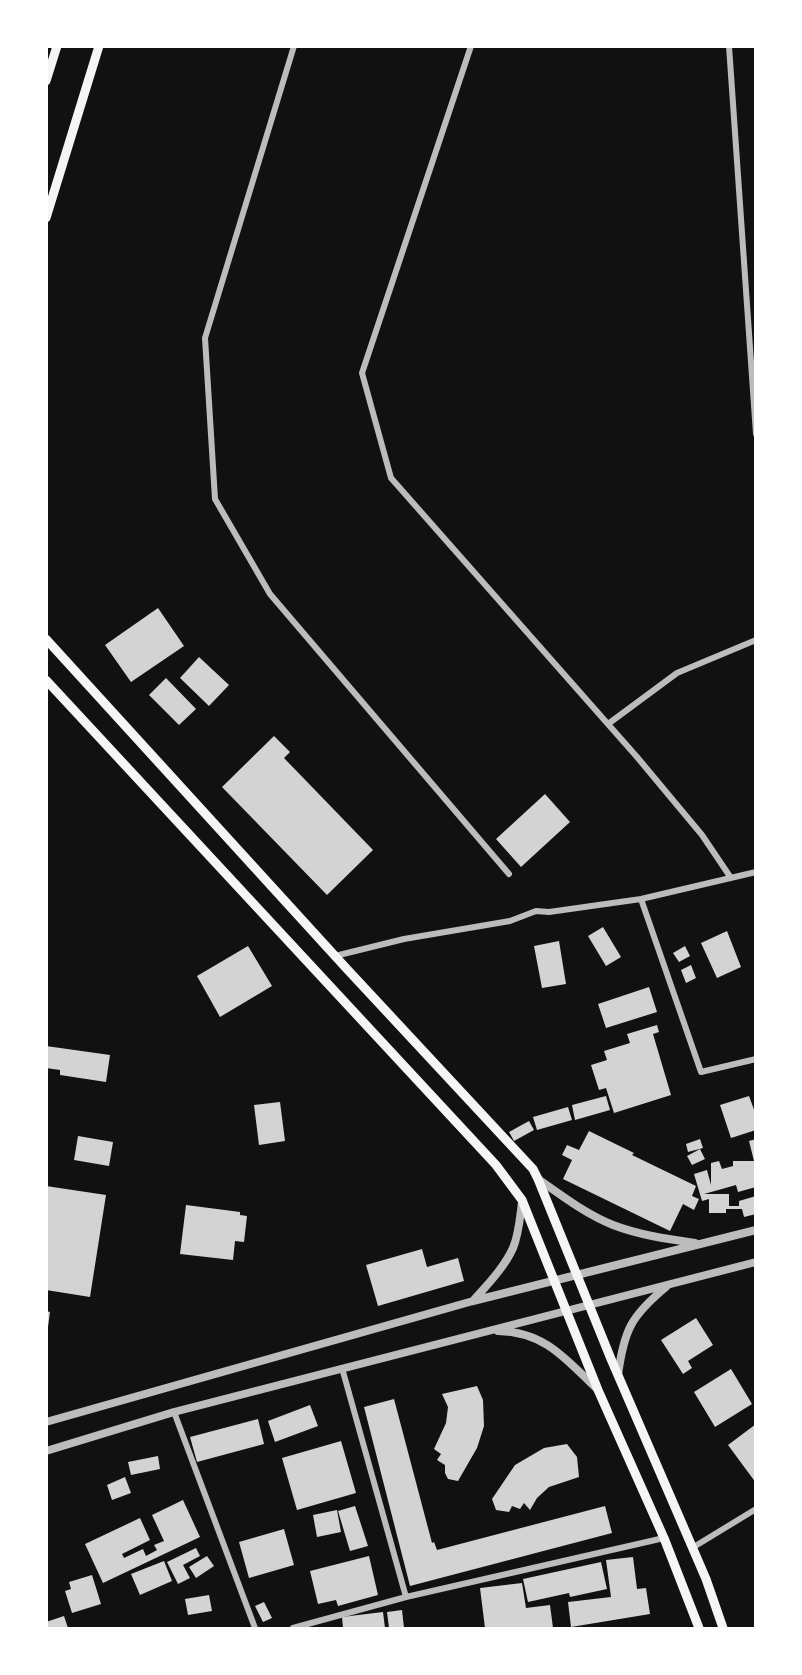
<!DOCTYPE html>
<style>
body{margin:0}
#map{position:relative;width:802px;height:1675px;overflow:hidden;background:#111;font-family:Commissioner,sans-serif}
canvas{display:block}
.frame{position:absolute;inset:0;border:48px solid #fff;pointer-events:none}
</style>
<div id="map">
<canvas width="802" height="1675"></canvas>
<div class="frame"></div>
</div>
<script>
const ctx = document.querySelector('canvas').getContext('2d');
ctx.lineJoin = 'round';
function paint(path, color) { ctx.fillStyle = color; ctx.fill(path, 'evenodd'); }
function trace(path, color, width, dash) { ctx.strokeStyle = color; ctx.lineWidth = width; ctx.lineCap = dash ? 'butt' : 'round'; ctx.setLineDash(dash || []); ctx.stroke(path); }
paint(new Path2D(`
 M158,608L184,646L131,682L105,645Z
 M199,657L229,685L209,706L180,678Z
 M166,678L196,709L179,725L149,695Z
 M274,736L290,752L284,758L373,850L327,895L222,787Z
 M545,794L570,822L521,867L496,839Z
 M603,927L621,957L606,966L588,936Z
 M727,931L741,967L717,978L701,943Z
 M559,941L566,984L542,988L534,946Z
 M248,946L272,986L220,1017L197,976Z
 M685,946L690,956L679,962L673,953Z
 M691,965L696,978L686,983L681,970Z
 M649,987L657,1012L606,1028L598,1004Z
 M657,1025L659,1032L653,1034L671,1095L614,1113L606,1088L599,1090L591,1065L607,1060L604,1051L630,1043L627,1034Z
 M46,1046L110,1055L106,1082L60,1075V1070L46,1068Z
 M606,1096L610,1110L575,1120L572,1105Z
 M749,1096L756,1115V1130L731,1138L720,1105Z
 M280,1102L285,1141L259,1145L254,1105Z
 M568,1107L572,1120L537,1130L533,1117Z
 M529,1121L534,1130L514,1141L509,1132Z
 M589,1131L634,1153L632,1155L696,1186L692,1196L699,1199L694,1210L683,1204L670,1231L563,1179L572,1160L562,1155L567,1145L579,1150Z
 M78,1136L113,1142L109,1166L74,1160Z
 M700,1139L703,1148L688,1152L686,1144Z
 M756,1139V1187L738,1192L736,1185L704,1194H729V1206H739V1201L756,1196V1214L744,1217L742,1209H726V1213H709V1199L702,1201L694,1174L707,1170L711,1185V1163L719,1161L722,1169L733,1166V1161H754L749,1141Z
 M700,1149L705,1159L692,1165L687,1156Z
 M46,1186L106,1195L90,1297L46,1290Z
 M186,1205L240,1212V1215L247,1216L244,1242L235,1241L233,1260L180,1254Z
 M422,1249L427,1267L458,1258L464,1281L378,1306L366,1265Z
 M46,1311L50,1312L48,1327H46Z
 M696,1318L713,1345L688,1361L692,1368L683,1374L661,1340Z
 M731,1369L752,1404L715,1427L694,1392Z
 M477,1386L483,1400L484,1426L477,1448L458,1481L448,1479L445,1473V1465L437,1460L441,1454L434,1449L446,1423L448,1407L442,1394Z
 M394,1399L432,1543L434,1542L437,1550L605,1506L612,1533L410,1586L364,1407Z
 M310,1405L318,1426L275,1442L268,1421Z
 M258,1419L264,1444L197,1462L190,1437Z
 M756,1424V1483L728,1445Z
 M341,1441L356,1493L297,1510L282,1458Z
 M567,1444L577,1457L579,1477L549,1487L537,1498L530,1510L524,1503L520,1509L512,1506L509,1512L496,1510L492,1499L515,1465L544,1448Z
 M158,1456L160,1469L131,1475L128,1462Z
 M125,1477L131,1493L112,1500L107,1485Z
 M183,1500L200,1537L103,1583L85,1544L140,1518L150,1540L122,1554L124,1558L143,1549L146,1556L157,1550L154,1545L164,1541L152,1515Z
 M355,1506L368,1546L350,1551L338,1511Z
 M337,1510L341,1532L317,1537L313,1515Z
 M284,1529L294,1565L249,1578L239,1542Z
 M196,1548L200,1556L183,1565L190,1578L178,1584L167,1562Z
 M207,1556L214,1566L196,1578L189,1567Z
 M369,1556L378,1595L338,1606L336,1600L318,1604L310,1571Z
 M633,1557L637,1589L646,1588L650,1614L571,1627L568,1602L611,1597L606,1560Z
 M164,1561L172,1581L140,1595L131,1574Z
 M601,1562L607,1589L570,1597L569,1593L528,1602L523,1579Z
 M92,1575L101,1604L72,1613L65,1591L71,1589L69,1582Z
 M522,1583L526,1608L550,1605L553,1628H485L480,1588Z
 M209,1595L212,1611L188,1615L185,1599Z
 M264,1602L272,1618L263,1622L255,1606Z
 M402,1610L404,1628H389L387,1612Z
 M383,1612L385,1628H343L342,1617Z
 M64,1616L68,1628H46V1622Z`), '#d3d3d3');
trace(new Path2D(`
 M294,46L205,338L215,499L270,594L509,874
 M471,46L362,373L391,478L637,757L702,835L731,878
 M729,46L756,434
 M608,724L677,673L756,640
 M641,899L701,1072L756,1059
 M335,956L404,939L510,921L536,911L549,912L641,899L756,872
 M342,1368L406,1597
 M174,1412L255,1628
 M692,1548L756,1509
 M293,1628L406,1597L664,1538`), '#bcbcbc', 6);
trace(new Path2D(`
 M538,1179C562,1196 586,1214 613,1225C639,1235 667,1239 695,1243
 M473,1301C487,1285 504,1268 513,1248C519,1234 520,1217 522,1202
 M498,1331C544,1332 564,1357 595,1387
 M618,1375C624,1330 631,1316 666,1287
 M46,1422L473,1301L756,1230
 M46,1451L174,1412L756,1262`), '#bcbcbc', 8);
trace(new Path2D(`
 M46,81L57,46
 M46,218L99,46
 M46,639L346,968L533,1169L538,1179L611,1359L706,1579L723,1628
 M46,680L496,1165L522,1200L598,1390L664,1538L699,1628`), '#f5f5f5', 9);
</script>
